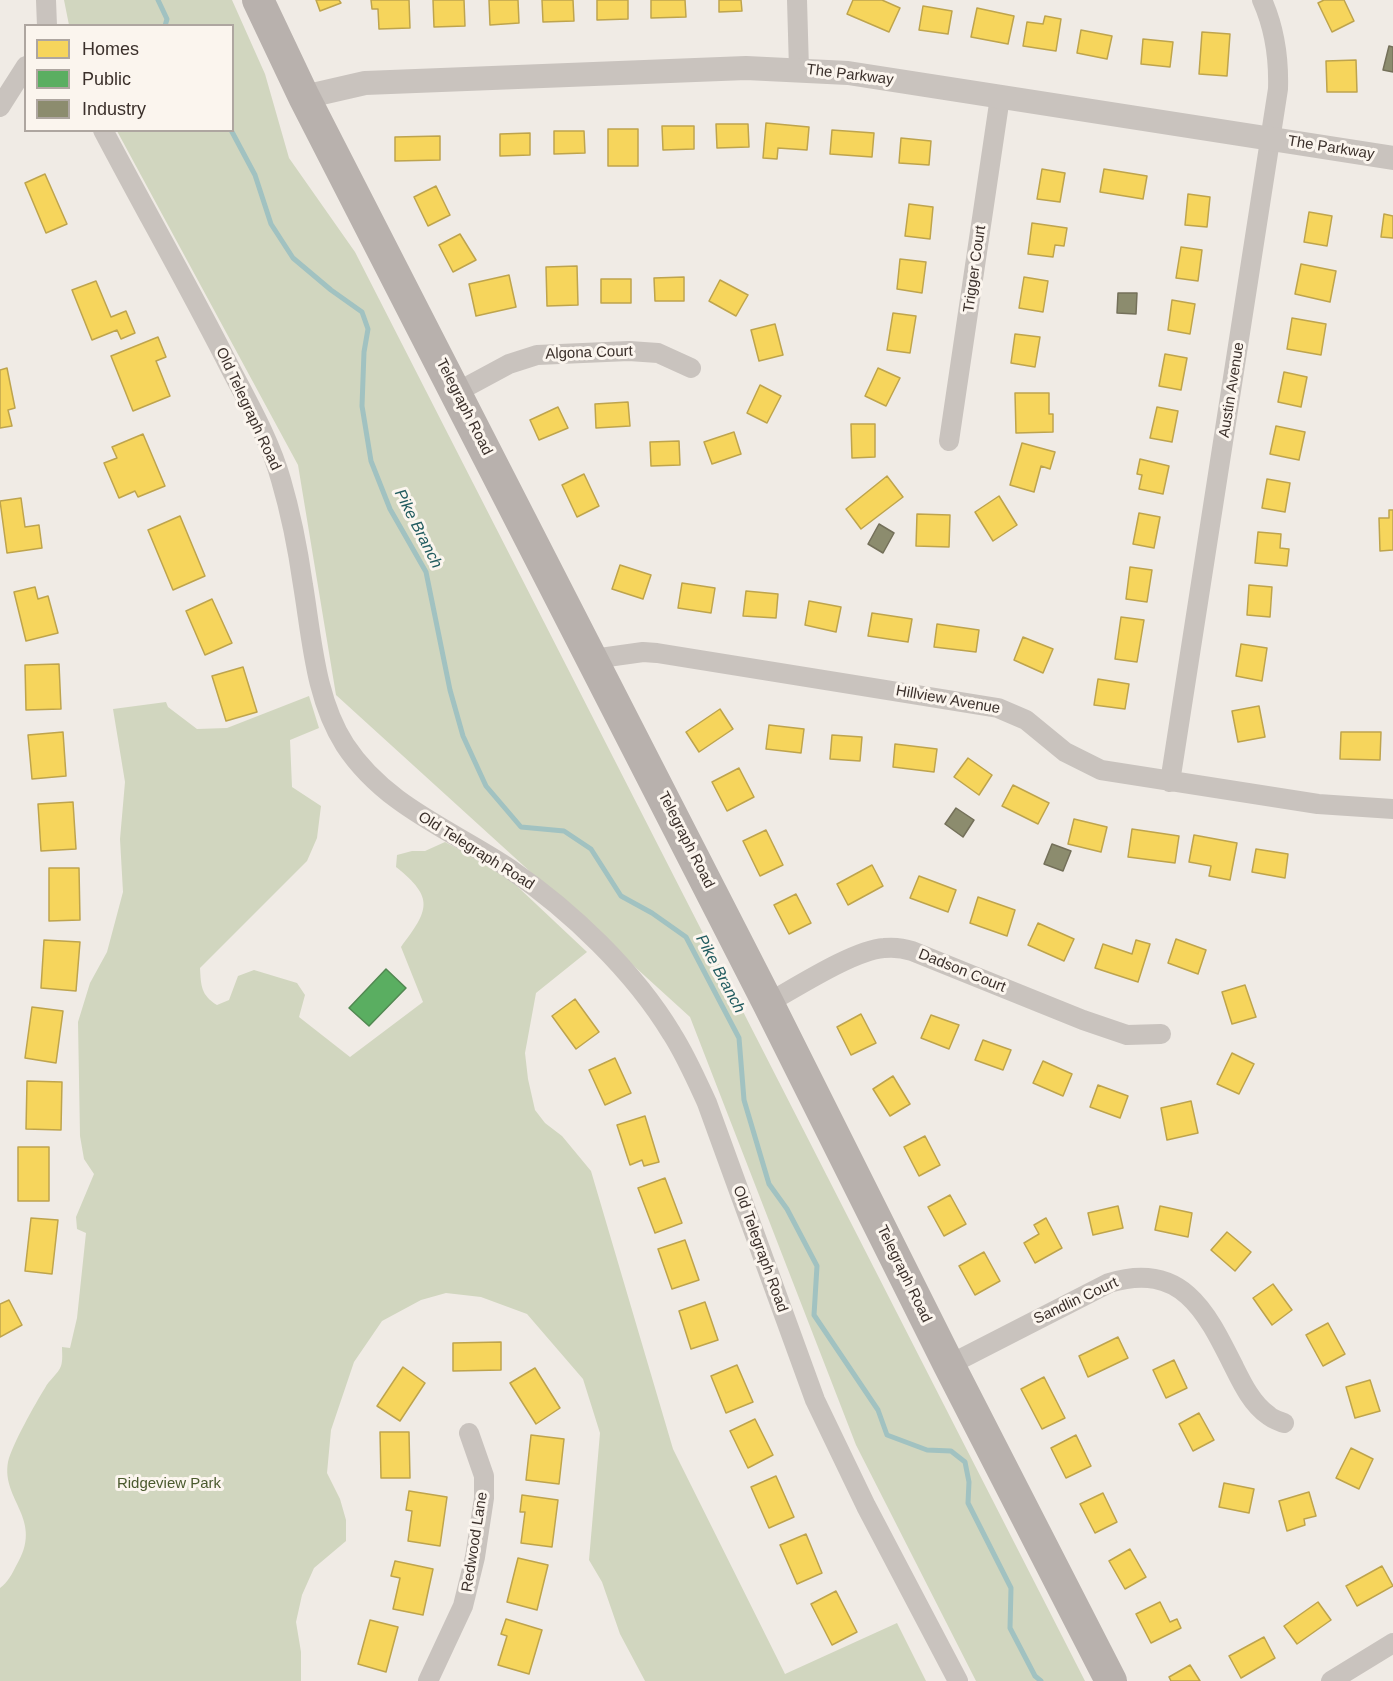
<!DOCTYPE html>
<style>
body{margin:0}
#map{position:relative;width:1393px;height:1681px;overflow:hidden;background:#f0ebe5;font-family:Arial,sans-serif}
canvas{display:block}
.legend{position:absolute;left:24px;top:24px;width:210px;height:108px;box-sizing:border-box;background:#fbf5ee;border:2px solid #aea6a0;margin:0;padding:8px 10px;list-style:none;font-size:18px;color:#3b302b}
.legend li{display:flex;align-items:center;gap:12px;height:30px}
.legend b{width:30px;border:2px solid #aea6a0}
</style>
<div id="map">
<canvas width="1393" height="1681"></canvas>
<ul class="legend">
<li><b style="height:16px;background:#f6d55c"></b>Homes</li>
<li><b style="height:16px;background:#5aae61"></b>Public</li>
<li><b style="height:16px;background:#8c8c6e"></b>Industry</li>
</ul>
</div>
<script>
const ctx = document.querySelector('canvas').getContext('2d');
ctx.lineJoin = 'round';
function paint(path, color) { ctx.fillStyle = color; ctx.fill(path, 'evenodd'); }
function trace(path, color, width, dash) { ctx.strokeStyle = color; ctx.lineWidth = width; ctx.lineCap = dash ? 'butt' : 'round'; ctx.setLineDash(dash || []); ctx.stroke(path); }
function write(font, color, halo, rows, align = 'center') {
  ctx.font = font + ' Arial,sans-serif'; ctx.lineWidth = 6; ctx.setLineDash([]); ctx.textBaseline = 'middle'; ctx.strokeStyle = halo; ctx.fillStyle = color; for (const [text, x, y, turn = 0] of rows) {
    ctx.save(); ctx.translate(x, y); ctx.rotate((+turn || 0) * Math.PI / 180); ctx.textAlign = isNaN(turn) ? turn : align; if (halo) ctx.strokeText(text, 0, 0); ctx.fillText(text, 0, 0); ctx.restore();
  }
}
paint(new Path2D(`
 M64,0H232L265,74L289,158L355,252L1085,1681H976L856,1445L690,1017L336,695L298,465L117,131L232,130V26L69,25Z
 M309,696L319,728L290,740L292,787L321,806L317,838L307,861L200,968C201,986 201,995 217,1005L229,1000L238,976L254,970L297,983L305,995L299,1017L350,1057L423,1002L401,947C429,910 435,898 396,867L397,855L412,851H425L445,842L502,872L587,952L536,993L525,1053L528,1079L535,1110L545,1123L562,1136L591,1171L673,1449L785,1674L897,1623L926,1681H645L620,1634L602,1582L589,1560L600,1433L583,1379L527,1314L481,1297L446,1293L421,1300L382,1321L354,1362L331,1430L327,1473L340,1499L346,1520V1541L314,1568L302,1595L296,1622L301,1652V1681H0V1588C8,1582 12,1574 16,1566C45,1519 1,1501 8,1462C12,1445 35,1404 45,1388C49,1380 58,1374 61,1366C63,1360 62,1353 62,1347L70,1348L77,1318L86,1233L77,1229L76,1217L94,1174L84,1159L80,1136L78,1022L90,983L107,952L123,892L120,839L125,782L113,709L166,702L168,707L197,729L227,728Z`), '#d1d6bf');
const homes = new Path2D(`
 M316,0H339L341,3L320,11Z
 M371,0H409L410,28L379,29L378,9H372Z
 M433,0H464L465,26L434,27Z
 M489,0H518L519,23L490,25Z
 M542,0H573L574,21L543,22Z
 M597,0H628V19L597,20Z
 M651,0H685L686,17L651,18Z
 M719,0H741L742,11L719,12Z
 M853,0H882L900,8L889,32L847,14Z
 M1324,0H1344L1354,21L1332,32L1318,3Z
 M923,6L952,11L948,34L919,30Z
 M977,8L1014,16L1008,44L971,37Z
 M1045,16L1061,19L1056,51L1023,46L1027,22L1043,24Z
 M1081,30L1112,36L1107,59L1077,53Z
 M1202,32L1230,34L1227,76L1199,74Z
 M1143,39L1173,42L1170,67L1141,64Z
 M1356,60L1357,92H1327L1326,61Z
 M766,123L809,127L807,150L778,148L777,159L763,158Z
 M716,124H748L749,147L717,148Z
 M662,126H694V149L663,150Z
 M608,129H638V166H608Z
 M832,130L874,133L872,157L830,154Z
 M554,131H584L585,153L554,154Z
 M530,133V155L500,156V134Z
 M440,136V160L395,161V137Z
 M901,138L931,141L929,165L899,163Z
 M1042,169L1065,173L1060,202L1037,199Z
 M1104,169L1147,176L1143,199L1100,192Z
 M45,174L67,224L46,233L25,183Z
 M436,186L450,215L428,226L414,197Z
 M1188,194L1210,197L1207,227L1185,225Z
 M909,204L933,207L930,239L905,236Z
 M1309,212L1332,216L1327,246L1304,242Z
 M1384,214L1393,216V238L1381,237Z
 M1032,223L1067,228L1064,246L1055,245L1053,257L1028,254Z
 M460,234L476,260L453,272L439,245Z
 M1181,247L1202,250L1198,281L1176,278Z
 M900,259L926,262L922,293L897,289Z
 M1301,264L1336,271L1330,302L1295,294Z
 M577,266L578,305L547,306L546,267Z
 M509,275L516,307L476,316L469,284Z
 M684,277V301H655L654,278Z
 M1024,277L1048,281L1043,312L1019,308Z
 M601,279H631V303H601Z
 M720,280L748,295L736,316L709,301Z
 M96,281L111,317L126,311L135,333L121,339L117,330L92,340L72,290Z
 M1172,300L1195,304L1190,334L1168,330Z
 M893,313L916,316L910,353L887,350Z
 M1292,318L1326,324L1321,355L1287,349Z
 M775,324L783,355L759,361L751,330Z
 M1015,334L1040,337L1035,367L1011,363Z
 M158,337L166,357L156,361L170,396L133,411L111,356Z
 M1165,354L1187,358L1181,390L1159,386Z
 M7,368L15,408L8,410L12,426L0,428V370Z
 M878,368L900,378L886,406L865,396Z
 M1284,372L1307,377L1301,407L1278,402Z
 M760,385L781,396L767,423L747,413Z
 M1015,393H1049V414H1053V432L1016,433Z
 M628,402L630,426L596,428L595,404Z
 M558,407L568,428L539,440L530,420Z
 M1157,407L1178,411L1172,442L1150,438Z
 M851,424H875V457L852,458Z
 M1276,426L1305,432L1299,460L1270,454Z
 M734,432L741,454L712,464L704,442Z
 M143,434L165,486L138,497L135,491L119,498L104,463L117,458L112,447Z
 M679,441L680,465L651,466L650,442Z
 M1022,443L1055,452L1050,469L1041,466L1034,492L1010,485Z
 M1140,459L1169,466L1163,494L1139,489L1142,475L1137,474Z
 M584,474L599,506L577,517L562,485Z
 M887,476L903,497L861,529L846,509Z
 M1267,479L1290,483L1285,512L1262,508Z
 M999,496L1017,525L993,541L975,512Z
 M21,498L25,527L39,525L42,548L7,553L0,501Z
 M1389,510H1393V550L1380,551L1379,518H1389Z
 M1139,513L1160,517L1154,548L1133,544Z
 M917,514L950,515L949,547L916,546Z
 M180,516L205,576L173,590L148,530Z
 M1258,532L1281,534L1280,548L1289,549L1287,566L1255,563Z
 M620,565L651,575L643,599L612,589Z
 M1130,567L1152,570L1147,602L1126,599Z
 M682,583L715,588L711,613L678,608Z
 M1249,585L1272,587L1270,617L1247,615Z
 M35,587L38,599L48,596L58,633L26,641L14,592Z
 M746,591L778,594L776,618L743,616Z
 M212,599L232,643L205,655L186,611Z
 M809,601L841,607L836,632L805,625Z
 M872,613L912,619L908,642L868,636Z
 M1121,617L1144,620L1137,662L1115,659Z
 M937,624L979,630L976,652L934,647Z
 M1023,637L1053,649L1043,673L1014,660Z
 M1241,644L1267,648L1262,681L1236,676Z
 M59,664L61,709L26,710L25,665Z
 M243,667L257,712L226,721L212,676Z
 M1098,679L1129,684L1125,709L1094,705Z
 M1259,706L1265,737L1238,742L1232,711Z
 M720,709L733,729L699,752L686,732Z
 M769,725L804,729L801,753L766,749Z
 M63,732L66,776L32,779L28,735Z
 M1341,732H1381L1380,760L1340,759Z
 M832,735L862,737L860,761L830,759Z
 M895,744L937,749L934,772L893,767Z
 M968,758L992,775L979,795L954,777Z
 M739,768L754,797L727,811L712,782Z
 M1013,785L1049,803L1038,824L1002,806Z
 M73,802L76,849L41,851L38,804Z
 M1074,819L1107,827L1101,852L1068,844Z
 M1132,829L1179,836L1175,863L1128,857Z
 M766,830L783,865L760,876L743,841Z
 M1194,835L1237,843L1230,880L1209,876L1211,866L1189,862Z
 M1256,849L1288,854L1285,878L1252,872Z
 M872,865L883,886L848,905L837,884Z
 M49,868H79L80,920L49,921Z
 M919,876L956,890L948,912L910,898Z
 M796,894L811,923L789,934L774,905Z
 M978,897L1015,910L1007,936L970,923Z
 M1038,923L1074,939L1064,961L1028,945Z
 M1176,939L1206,950L1198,974L1168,963Z
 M44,940L80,942L76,991L41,988Z
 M1136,940L1150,944L1138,982L1095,968L1103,944L1132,954Z
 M1245,985L1256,1017L1232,1024L1222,992Z
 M575,999L599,1032L576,1049L552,1016Z
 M32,1007L63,1011L56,1063L25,1058Z
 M861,1014L876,1043L851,1055L837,1027Z
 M931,1015L959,1025L949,1049L921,1038Z
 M983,1040L1011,1050L1003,1070L975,1060Z
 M1232,1053L1254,1064L1239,1094L1217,1084Z
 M615,1058L631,1093L605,1105L589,1070Z
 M1043,1061L1072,1074L1063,1096L1033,1083Z
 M893,1076L910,1104L890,1116L873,1089Z
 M27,1081L62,1082L61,1130L26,1129Z
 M1098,1085L1128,1096L1120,1118L1090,1107Z
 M1191,1101L1198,1133L1167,1140L1161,1108Z
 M645,1116L659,1162L644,1166L642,1160L630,1165L617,1125Z
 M925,1136L940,1165L919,1176L904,1147Z
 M18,1147H49V1201H18Z
 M665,1178L682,1223L655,1233L638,1188Z
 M950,1195L966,1224L944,1236L928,1207Z
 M1118,1206L1123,1228L1093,1235L1088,1213Z
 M1160,1206L1192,1213L1188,1237L1155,1230Z
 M31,1218L58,1220L52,1274L25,1271Z
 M1046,1218L1062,1248L1035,1263L1024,1243L1039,1234L1034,1225Z
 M1227,1232L1251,1252L1235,1271L1211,1250Z
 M685,1240L699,1280L672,1289L658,1249Z
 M984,1252L1000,1281L975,1295L959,1266Z
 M1273,1284L1292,1310L1272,1325L1253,1298Z
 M9,1300L22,1325L0,1337V1304Z
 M705,1302L718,1340L691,1349L679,1311Z
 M1328,1323L1345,1354L1323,1366L1306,1335Z
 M1118,1337L1128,1358L1088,1377L1079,1356Z
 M501,1342V1370L453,1371V1343Z
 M1174,1360L1187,1388L1166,1398L1153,1370Z
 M737,1365L753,1402L726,1413L711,1376Z
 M403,1367L425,1383L400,1421L377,1406Z
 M535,1368L560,1408L536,1424L510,1383Z
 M1044,1377L1065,1418L1042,1429L1021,1389Z
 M1370,1380L1380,1411L1355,1418L1346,1387Z
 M1199,1413L1214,1440L1193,1451L1179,1424Z
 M755,1419L773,1455L748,1468L730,1431Z
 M380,1432H409L410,1478H381Z
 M531,1435L564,1439L559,1484L526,1480Z
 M1076,1435L1091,1466L1066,1478L1051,1448Z
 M1351,1448L1373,1459L1359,1489L1336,1478Z
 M776,1476L794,1517L769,1528L751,1487Z
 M1224,1483L1254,1489L1249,1513L1219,1507Z
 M409,1491L447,1497L440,1546L408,1541L412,1511L406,1510Z
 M1309,1492L1316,1516L1304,1519L1305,1525L1287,1531L1279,1501Z
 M1103,1493L1117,1522L1095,1533L1080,1504Z
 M522,1495L558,1500L552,1547L521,1543L525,1512H520Z
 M806,1534L822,1573L797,1584L780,1545Z
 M1130,1549L1146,1577L1125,1589L1109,1561Z
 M518,1558L548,1565L537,1610L507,1602Z
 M395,1561L433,1569L423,1615L393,1609L400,1578L391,1576Z
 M1382,1566L1393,1586L1357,1606L1346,1586Z
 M836,1591L857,1632L832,1645L811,1604Z
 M1160,1602L1170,1622L1177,1619L1181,1628L1151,1643L1136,1614Z
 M1318,1602L1331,1620L1297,1644L1284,1626Z
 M506,1619L542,1630L529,1674L498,1665L507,1636L501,1634Z
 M370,1620L398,1627L386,1672L358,1664Z
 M1264,1637L1275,1658L1241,1678L1229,1656Z
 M1190,1665L1200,1681H1171L1169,1677Z`);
paint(homes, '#f6d55c');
trace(homes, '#bea44d', 1.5);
const public = new Path2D(`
 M386,969L406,988L369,1026L349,1008Z`);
paint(public, '#5aae61');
trace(public, '#518851', 1.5);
const industry = new Path2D(`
 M1389,46L1393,47V72L1383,70Z
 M1118,293H1137L1136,314L1117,313Z
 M879,524L894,533L883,553L868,544Z
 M956,808L974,820L963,837L945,824Z
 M1052,844L1071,851L1063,871L1044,864Z`);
paint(industry, '#8c8c6e');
trace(industry, '#74705a', 1.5);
trace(new Path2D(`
 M158,0L167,19L165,26
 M231,130L255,175L271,224L293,258L331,290L362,312L368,329L364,352L362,406L371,461L390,509L426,572L450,690L463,736L486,786L521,827L564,831L591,849L621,896L652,913L686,937L739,1038L744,1100L769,1184L787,1209L817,1266L814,1315L878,1410L887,1435L927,1450L951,1451L965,1462L969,1482L968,1503L1011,1588L1010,1628L1035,1676L1041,1681`), '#a1c2c1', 5);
trace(new Path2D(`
 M46,0L47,26
 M797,0L799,69
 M0,107L26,66
 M103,130C143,206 185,280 224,356C244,396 269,437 281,480C291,514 298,550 303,585C312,639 315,698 345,745C385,806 452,830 510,869C571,911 634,971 672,1034C686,1056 696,1079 707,1103L815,1400L866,1506L958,1681
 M457,392L509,364L537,355L629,351L658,353L691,368
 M949,441L1000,97
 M593,659L643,652L657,653L998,708L1026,720L1065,752L1101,770L1318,804L1393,809
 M1170,782L1278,89C1279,57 1275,29 1262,0
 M768,1003C797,987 854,950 884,948C894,947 903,948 912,951L1083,1020L1127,1035L1161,1034
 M949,1365L1109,1283C1182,1261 1206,1311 1234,1367C1242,1383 1252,1404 1268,1415C1272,1419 1279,1421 1284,1423
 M428,1681L463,1606L475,1557L484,1498V1476L469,1433
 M1331,1681L1393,1643`), '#c9c3be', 20);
trace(new Path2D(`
 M304,97L365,83L746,68L848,73L1393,158`), '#c9c3be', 24);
trace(new Path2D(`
 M258,0L304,97L768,1003L949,1365L1111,1681`), '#b8b1ad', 32);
write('15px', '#3b302b', '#fbf5ee', [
 ["The Parkway",850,75,7],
 ["The Parkway",1331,148,9],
 ["Trigger Court",975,269,-82],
 ["Algona Court",589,353,-2],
 ["Austin Avenue",1232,390,-81],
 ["Telegraph Road",464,407,63],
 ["Old Telegraph Road",248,409,65],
 ["Hillview Avenue",948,700,10],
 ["Telegraph Road",686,840,63],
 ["Old Telegraph Road",476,851,32],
 ["Dadson Court",962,971,22],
 ["Old Telegraph Road",760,1249,70],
 ["Telegraph Road",904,1274,64],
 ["Sandlin Court",1076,1301,-25],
 ["Redwood Lane",475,1542,-81]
]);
write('15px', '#4a5a2e', '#fbf5ee', [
 ["Ridgeview Park",169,1484]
]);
write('italic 16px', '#1f5a5e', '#fbf5ee', [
 ["Pike Branch",418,529,63],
 ["Pike Branch",720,974,62]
]);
</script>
